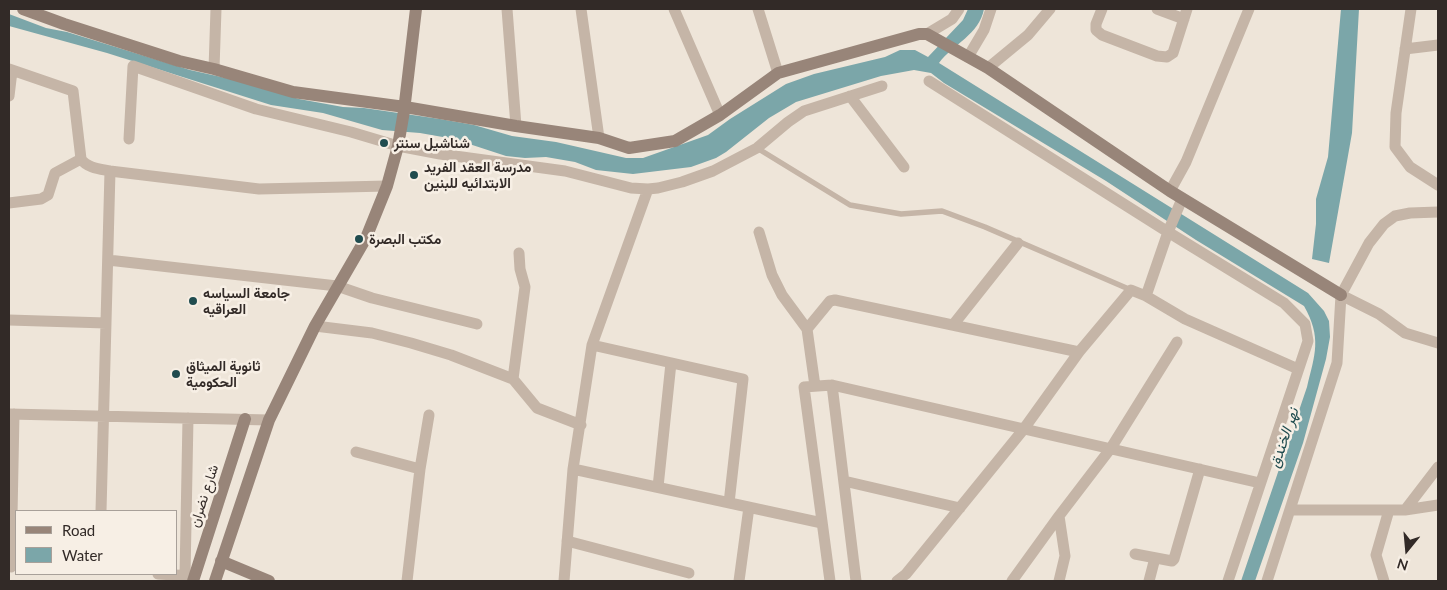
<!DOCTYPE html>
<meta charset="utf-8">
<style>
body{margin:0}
#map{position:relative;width:1447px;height:590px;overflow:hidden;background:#eee5d9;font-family:Lato,sans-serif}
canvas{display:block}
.frame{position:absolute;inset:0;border:10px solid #322a27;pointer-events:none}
.legend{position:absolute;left:15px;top:510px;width:162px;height:65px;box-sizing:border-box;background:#f7efe5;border:1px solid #a8a099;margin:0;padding:6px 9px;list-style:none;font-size:15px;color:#322a27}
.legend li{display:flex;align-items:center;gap:10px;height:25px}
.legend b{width:25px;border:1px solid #a8a099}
.north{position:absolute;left:1382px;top:525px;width:50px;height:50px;-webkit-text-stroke:4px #f7efe5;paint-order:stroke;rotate:197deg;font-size:14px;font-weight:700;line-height:20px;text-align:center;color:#322a27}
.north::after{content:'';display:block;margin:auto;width:18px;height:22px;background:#322a27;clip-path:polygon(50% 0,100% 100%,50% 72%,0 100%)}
</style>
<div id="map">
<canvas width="1447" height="590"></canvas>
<div class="frame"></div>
<ul class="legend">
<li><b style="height:6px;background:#988579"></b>Road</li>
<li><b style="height:14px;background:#7ba6a9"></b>Water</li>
</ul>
<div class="north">N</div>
</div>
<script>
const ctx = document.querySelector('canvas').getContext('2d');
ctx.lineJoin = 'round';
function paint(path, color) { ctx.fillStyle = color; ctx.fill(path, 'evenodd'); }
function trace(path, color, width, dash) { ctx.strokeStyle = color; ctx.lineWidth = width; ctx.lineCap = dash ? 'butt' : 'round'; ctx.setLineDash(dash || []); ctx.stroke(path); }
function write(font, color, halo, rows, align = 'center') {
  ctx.font = font + ' Lato,Vazirmatn,sans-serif'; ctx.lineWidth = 5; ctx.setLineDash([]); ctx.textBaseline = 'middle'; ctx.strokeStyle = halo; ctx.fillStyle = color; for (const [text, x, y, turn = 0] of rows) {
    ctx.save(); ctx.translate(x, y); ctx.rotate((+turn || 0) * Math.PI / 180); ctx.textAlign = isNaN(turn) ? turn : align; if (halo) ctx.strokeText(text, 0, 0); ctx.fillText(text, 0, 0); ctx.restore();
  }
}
paint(new Path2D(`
 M968,9H984C979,35 953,44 939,63L1308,293L1324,311L1329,321L1330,337L1326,359L1303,443L1255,581H1241L1307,387C1315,354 1322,338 1304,306L1196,240L1106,181L944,83L931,73L914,70L881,76L796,102L769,118L726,152L716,158L691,167L633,174L596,170L575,162L546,157L525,158L506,156L454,139L420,133L382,130L323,113L271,105L107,53L9,26V14L46,28L67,32L190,70L248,83L299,99L343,107L364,108L440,119L474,125L512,136L556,142L626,158H643L708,135L730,119L786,84L814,74L885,57L900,50H915L928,57L963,20Z
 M1341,9H1359L1352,133L1329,263L1312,259L1316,224V199L1328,157Z`), '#7ba6a9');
trace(new Path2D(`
 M757,148L850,205L901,214L942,211L985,227L1131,290`), '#c5b5a7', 5.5);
trace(new Path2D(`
 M507,9L516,126
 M581,9L599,138
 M674,9L720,115
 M758,9L778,73
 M1102,9L1096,24V30L1102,35L1157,56L1167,57L1173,53L1187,9
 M1157,9L1184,19
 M1411,9L1396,113L1395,147L1410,167L1438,185
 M927,34L952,19L959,9
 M1405,49L1438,45
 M968,57L984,30L991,9
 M988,68L1028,35L1050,9
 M9,69L73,91L81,159C87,168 100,169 110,171L259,189L387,186
 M214,69L216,9
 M929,81L1168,232L1284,303L1305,324L1308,341L1228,581
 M9,96L12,71
 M850,96L904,167
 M129,139L133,66L256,109L351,132L398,146L440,154L565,171L631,188L648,189L658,188L682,182L713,171L757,148L788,122L804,111L882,86
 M1170,191L1186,162L1249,9
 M9,203L41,199L48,195L55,173L81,159
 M759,232L772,275L782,295L807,329L815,386
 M108,260L337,286L372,298L477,324
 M1341,295L1379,314L1405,333L1438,343
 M1146,296L1168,232L1182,199
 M9,320L106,323
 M953,325L1018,243
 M315,326L372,333L411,343L451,355L513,379L537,408L581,425
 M807,329L830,301L835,300L1079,352
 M592,345L743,379L729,503
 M513,379L525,287L520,269L519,253
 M832,385L856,581
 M9,414L269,420
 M356,452L420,469
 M573,469L822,523
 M844,481L960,508
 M658,487L671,363
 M1290,510H1405L1438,505
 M1405,510L1438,467
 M101,511L110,171
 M567,541L689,573
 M1135,554L1172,561L1174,559L1200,469
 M11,567L14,414
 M158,574L192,576
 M185,576L188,418
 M407,581L420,469L429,415
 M564,581L573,469L592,345L648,189
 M739,581L749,507
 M830,581L804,387L832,385L1260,483
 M897,581L906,574L1023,430L1079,352L1131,290L1146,296L1185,319L1298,369
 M1012,581L1059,516L1111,448L1177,342
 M1059,581L1065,556L1059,516
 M1149,581L1155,558
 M1267,581L1337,363L1341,295L1369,243L1384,224L1395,216L1410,213L1438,212
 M1384,581L1376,555L1389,510`), '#c5b5a7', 11);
trace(new Path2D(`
 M23,9L64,24L179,61L214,69L293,92L405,107L516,126L599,138L629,148L675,141L720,115L778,73L919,34H927L988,68L1170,191L1341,295
 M221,561L269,581
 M193,581L245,419
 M215,581L269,420L315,326L366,238L387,186L398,146L404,111L416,9`), '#988579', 12);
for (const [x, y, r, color] of [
 [384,143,5,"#204c4f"],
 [414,175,5,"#204c4f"],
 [359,239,5,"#204c4f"],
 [193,301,5,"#204c4f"],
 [176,374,5,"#204c4f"]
]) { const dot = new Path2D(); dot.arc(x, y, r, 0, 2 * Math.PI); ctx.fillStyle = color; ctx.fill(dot); trace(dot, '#f7efe5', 2); }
write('bold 14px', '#322a27', '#f7efe5', [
 ["شناشيل سنتر",394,143],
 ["مدرسة العقد الفريد",424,167],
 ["الابتدائيه للبنين",424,183],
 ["مكتب البصرة",369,239],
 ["جامعة السياسه",203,293],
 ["العراقيه",203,309],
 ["ثانوية الميثاق",186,366],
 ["الحكومية",186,382]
], 'left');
write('14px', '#322a27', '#f7efe5', [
 ["شارع نضران",204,496,-72]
]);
write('italic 15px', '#204c4f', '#f7efe5', [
 ["نهر الخندق",1284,438,-71]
]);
</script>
